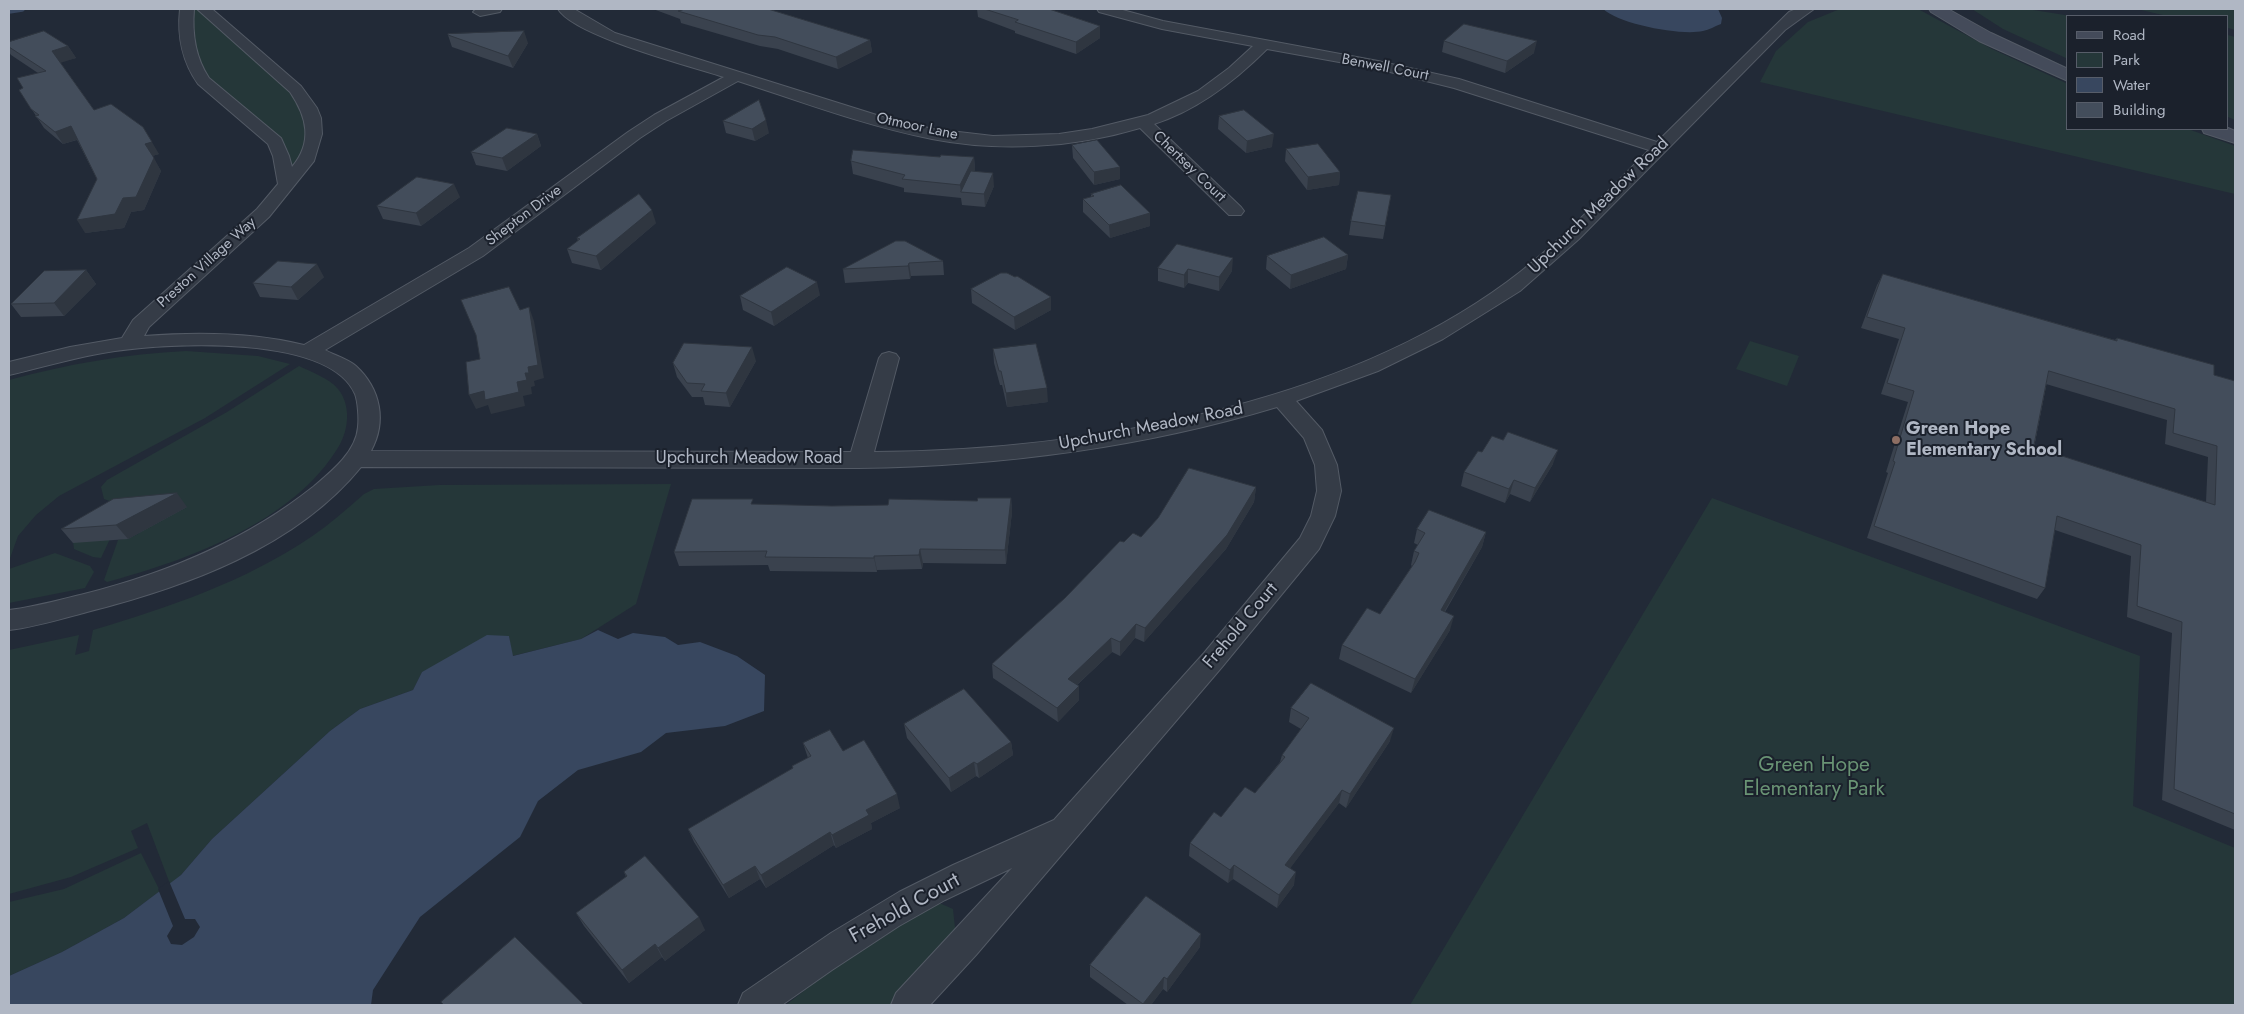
<!DOCTYPE html>
<style>
body{margin:0}
#map{position:relative;width:2244px;height:1014px;overflow:hidden;background:#222a37;font-family:Jost,sans-serif}
canvas{display:block}
.frame{position:absolute;inset:0;border:10px solid #b0b7c4;pointer-events:none}
.legend{position:absolute;left:2066px;top:15px;width:162px;height:115px;box-sizing:border-box;background:#1b212c;border:1px solid #575d69;margin:0;padding:6px 9px;list-style:none;font-size:15px;color:#b0b7c4}
.legend li{display:flex;align-items:center;gap:10px;height:25px}
.legend b{width:25px;border:1px solid #575d69}
</style>
<div id="map">
<canvas width="2244" height="1014"></canvas>
<div class="frame"></div>
<ul class="legend">
<li><b style="height:6px;background:#444b5a"></b>Road</li>
<li><b style="height:14px;background:#253739"></b>Park</li>
<li><b style="height:14px;background:#38475f"></b>Water</li>
<li><b style="height:14px;background:#434d5b"></b>Building</li>
</ul>
</div>
<script>
const ctx = document.querySelector('canvas').getContext('2d');
ctx.lineJoin = 'round';
function paint(path, color) { ctx.fillStyle = color; ctx.fill(path, 'evenodd'); }
function trace(path, color, width, dash) { ctx.strokeStyle = color; ctx.lineWidth = width; ctx.lineCap = dash ? 'butt' : 'round'; ctx.setLineDash(dash || []); ctx.stroke(path); }
function write(font, color, halo, rows, align = 'center') {
  ctx.font = font + ' Jost,sans-serif'; ctx.lineWidth = 4; ctx.setLineDash([]); ctx.textBaseline = 'middle'; ctx.strokeStyle = halo; ctx.fillStyle = color; for (const [text, x, y, turn = 0] of rows) {
    ctx.save(); ctx.translate(x, y); ctx.rotate((+turn || 0) * Math.PI / 180); ctx.textAlign = isNaN(turn) ? turn : align; if (halo) ctx.strokeText(text, 0, 0); ctx.fillText(text, 0, 0); ctx.restore();
  }
}
paint(new Path2D(`
 M193,9H199L215,26L294,95L306,116L309,140L291,174C290,167 289,158 287,152C270,114 222,104 201,70C191,53 194,27 193,9Z
 M1840,9H1918L1992,49L2068,84V129H2188L2235,146V194L1760,82L1776,51L1808,22Z
 M1972,9H2027L2071,16H2068V59L2003,29Z
 M2137,9H2235V30L2228,28V16H2167Z
 M2228,35L2235,37V120L2228,117Z
 M1750,341L1799,356L1787,386L1736,369Z
 M186,351L258,356L290,364L205,418L59,496L36,515L18,536L9,561V380C68,364 125,354 186,351Z
 M299,366C311,372 329,378 338,389C351,405 349,429 339,446C294,522 188,560 107,582L104,580L118,540C134,538 145,532 153,517L104,499L101,487L107,480L227,412Z
 M671,484L636,604L581,639L512,656L509,636L422,672L413,690L360,709L330,731L212,839L181,875L170,884L147,823L131,831L138,848L71,877L9,894V650L79,635L75,655L89,651L93,630C170,607 244,582 311,537C330,524 347,509 364,494L374,489L439,485Z
 M1712,498L2140,656L2133,806L2235,848V1005H1410Z
 M110,539L101,558L93,557L74,549L73,541Z
 M55,553L90,566L94,572L85,588L9,603V569Z
 M141,853L160,891L124,918L62,952L9,976V902L64,889Z
 M937,902L953,909L956,937L891,1005H786L849,955Z`), '#253739');
paint(new Path2D(`
 M1603,9H1718L1722,18L1721,24C1715,26 1709,30 1703,31C1681,36 1619,24 1603,9Z
 M598,630L618,639L633,633L665,637L678,645L700,642L737,656L765,675L764,711L725,726L666,733L641,752L578,770L538,801L520,837L420,917L373,990L371,1005H9V976L62,952L124,918L181,875L212,839L330,731L360,709L413,690L422,672L487,635L509,636L513,656L581,639Z`), '#38475f');
paint(new Path2D(`
 M169,881L185,919H195L200,927L194,937L182,945L171,944L167,936L173,926L158,889Z`), '#222a37');
trace(new Path2D(`
 M9,11L22,9`), '#38475f', 5.5);
const street = new Path2D(`
 M180,9H194C192,33 195,57 209,78L281,138L289,156L292,167C313,142 307,117 290,92L197,9H212L301,86L317,108L321,118L322,134L314,161L269,217L149,327L144,336C197,332 252,332 304,345L469,248L628,132L654,115L724,77C690,66 574,36 558,9H574L615,33L883,117L933,129L993,136L1059,134L1092,129L1148,115L1198,91L1229,68L1253,46L1162,29L1099,12L1097,9H1119L1163,21L1378,61L1459,79L1657,142L1789,12L1796,9H1814L1785,30L1579,239L1520,291L1443,339L1378,371L1296,401L1322,430L1337,465L1341,491L1335,516L1319,549L1222,667L976,955L930,1005H891L896,993L1012,868L945,900L899,926L832,970L782,1005H738L743,993L831,933L899,892L953,865L1054,820L1204,653L1300,538L1311,516L1317,491L1315,465L1304,438L1277,407C1141,448 1000,466 858,468L361,467C295,548 185,587 87,612C61,619 35,627 9,630V610C34,607 59,600 84,594C167,573 245,541 313,487C331,472 356,452 358,427C359,419 358,402 355,394C329,334 169,343 115,351C79,356 44,367 9,375V362L70,347L122,338L133,320L257,209L278,184L273,156L268,144L198,84C182,61 177,37 180,9ZM1267,49L1378,69L1454,88L1649,150C1603,195 1559,244 1507,282C1337,407 1081,451 874,452L899,358L896,354L889,352L882,354L879,358L851,452L371,451C387,422 381,389 356,366C348,359 334,355 325,350L483,256L640,138L666,121L738,81C802,102 866,126 932,139C999,152 1074,148 1140,128L1229,215H1241L1244,211L1241,207L1154,124C1198,110 1235,81 1267,49Z
 M476,9H502L500,12L480,16L473,12Z`);
const secondary = new Path2D(`
 M1929,9H1948L1991,33L2068,69V81L1979,41L1931,12Z
 M2228,128L2235,131V143L2204,133L2202,129Z`);
trace(street, '#535a65', 2);
trace(secondary, '#535a65', 2);
paint(street, '#353c47');
paint(secondary, '#444b5a');
paint(new Path2D(`
 M653,9H768L870,40L872,52L838,69L778,49L760,46L681,23L680,19Z
 M977,9H1049L1100,26V38L1076,54L1015,33V31L978,17Z
 M448,35L528,43L513,68L452,47Z
 M1444,41L1534,53L1505,73L1442,52Z
 M9,42L68,46L76,58L60,62L94,110L159,154L152,156L161,171L144,210L131,212L124,228L85,233L97,179L77,140L63,144L44,128L19,90L23,88L38,73L11,55L9,52Z
 M1219,116L1272,147L1246,153L1218,129Z
 M723,121L769,133L755,141L726,133Z
 M537,134L541,146L507,171L476,165L471,152Z
 M1072,145L1120,167V179L1094,185L1073,158Z
 M1286,149L1340,172L1339,185L1307,190L1285,161Z
 M974,157L975,170L974,171L994,186L985,207L962,205L961,198L904,192V188L853,174L851,161Z
 M1091,194L1150,213V226L1110,238L1083,212V199L1091,197Z
 M1391,195L1383,239L1349,235L1351,221Z
 M460,197L421,226L383,219L377,206Z
 M656,223L601,270L572,263L567,249L578,241L577,238Z
 M896,241L943,261L944,275L911,276L910,279L845,283L843,269Z
 M1348,255L1346,269L1290,289L1266,269L1267,256Z
 M1158,268L1232,271L1219,291L1188,283L1184,288L1158,281Z
 M86,270L96,284L64,316L21,317L11,304Z
 M1883,274L2115,340L2117,338L2214,375L2235,381V830L2162,800L2172,633L2127,617L2131,556L2055,530L2045,588L2037,599L1867,538L1888,473L1886,472L1908,402L1881,394L1899,339L1861,328L1877,285ZM2046,384L2167,420L2165,444L2208,457L2206,502L2034,447Z
 M324,277L298,300L260,297L253,283Z
 M971,289L1051,310L1015,330L972,303Z
 M820,295L774,326L743,310L740,296Z
 M993,349L1048,402L1007,407L1002,385H1000L994,363Z
 M756,361L730,407L705,405L703,397H692L677,377L673,363Z
 M1482,452L1553,464L1530,502L1510,494L1505,503L1461,486L1464,472Z
 M1256,487L1254,502L1226,549L1144,642L1135,638L1120,656L1112,652L1077,685L1079,686V700L1058,722L993,678L992,664L1065,598L1124,542L1141,537Z
 M1011,498L1012,512L1006,564L923,563L922,569L877,570V572L770,571L768,565L679,566L674,552L754,504L832,506L888,505L977,501Z
 M187,507L128,539L73,543L61,529Z
 M1417,529L1486,532L1482,547L1445,612L1450,630L1411,693L1339,659L1342,645L1380,614L1412,566L1411,565L1414,551L1418,545L1414,543Z
 M1291,708L1390,741L1346,808L1339,803L1290,868L1294,885L1277,908L1233,879L1228,883L1189,856L1190,843L1221,817L1255,793L1280,762L1282,755L1301,729L1289,722Z
 M904,724L1011,742L1013,755L979,778L976,776L951,792L907,738Z
 M803,743L843,751L900,808L871,823L872,829L836,848L834,845L766,888L760,879L729,898L694,842L688,829L793,768L792,766L808,758Z
 M624,872L705,930L665,961L662,957L629,983L584,926L576,913L626,877Z
 M1200,947L1167,992L1163,989L1151,1005H1128L1090,977V965Z`), '#3a424e');
paint(new Path2D(`
 M1100,26V38L1076,54V42Z
 M524,31L528,43L513,68L508,56Z
 M870,40L872,52L838,69L836,57Z
 M1537,41L1534,53L1505,73L1507,61Z
 M68,46L76,58L60,63L52,51Z
 M766,120L769,133L755,141L752,129Z
 M71,126L79,139L63,144L55,132Z
 M537,134L541,146L507,171L502,158Z
 M1274,134L1272,147L1246,153L1247,141Z
 M152,142L159,154L152,156L145,144Z
 M974,157L975,170L964,193L961,192L960,185Z
 M154,158L161,171L144,210L131,212L124,228L85,233L77,220L123,198Z
 M1120,167V179L1094,185V172Z
 M1340,172L1339,185L1307,190L1308,177Z
 M993,173L994,186L985,207L984,194Z
 M454,184L460,197L421,226L416,213Z
 M652,210L656,223L601,270L596,256Z
 M1150,213V226L1110,238L1109,225Z
 M1348,255L1346,269L1290,289L1291,275Z
 M1233,258L1232,271L1219,291V277Z
 M909,263L911,276L910,279L908,266Z
 M317,264L324,277L298,300L291,287Z
 M1188,269V283L1184,288V275Z
 M86,270L96,284L64,316L54,303Z
 M817,282L820,295L774,326L771,312Z
 M1051,297V310L1015,330L1014,317Z
 M529,307L534,321L544,378L534,381L535,386L531,387L532,394L523,396L525,406L491,414L488,405L476,409L469,395L517,382L528,367Z
 M752,347L756,361L730,407L726,393Z
 M1047,388L1048,402L1007,407L1006,393Z
 M1558,450L1553,464L1530,502L1535,488Z
 M1514,480L1510,494L1505,503L1509,489Z
 M1256,487L1254,502L1226,549L1144,642L1145,628Z
 M177,493L187,507L128,539L116,525Z
 M1011,498L1012,512L1006,564L1005,550Z
 M1486,532L1482,547L1437,624L1441,610Z
 M920,549L923,563L922,569L919,555Z
 M874,556L877,570V572L874,558Z
 M1454,616L1450,630L1411,693L1415,679Z
 M1136,624L1135,638L1120,656V642Z
 M1111,638L1112,652L1068,693V679Z
 M1079,686V700L1058,722L1057,708Z
 M1394,728L1390,741L1346,808L1350,794Z
 M1011,742L1013,755L979,778L977,764Z
 M974,762L976,776L951,792L949,778Z
 M1342,790L1339,803L1283,878L1285,865Z
 M897,794L900,808L871,823L872,829L836,848L832,835L866,810Z
 M830,832L834,845L766,888L761,875Z
 M1234,865L1233,879L1228,883L1230,870Z
 M755,866L760,879L729,898L723,885Z
 M1296,872L1294,885L1277,908L1279,895Z
 M699,917L705,930L665,961L658,948Z
 M1201,934L1200,947L1167,992V979Z
 M655,944L662,957L629,983L622,970Z
 M1164,977L1163,989L1151,1005H1143V1004Z`), '#2f3640');
const building = new Path2D(`
 M680,9H768L870,40L836,57L775,37L758,35L678,11L682,10Z
 M985,9H1049L1100,26L1076,42L1015,22L1018,20Z
 M1464,24L1537,41L1507,61L1444,41Z
 M44,31L68,46L52,51L94,110L111,104L143,127L152,142L145,144L154,158L136,197L123,198L115,214L77,220L97,179L71,126L55,132L35,116L39,115L31,109L19,90L23,88L17,78L46,71L9,47V42Z
 M524,31L508,56L448,35V34Z
 M759,100L766,120L752,129L723,121Z
 M1244,110L1274,134L1247,141L1219,116Z
 M507,128L537,134L502,158L471,152Z
 M1097,140L1120,167L1094,172L1072,145Z
 M1318,144L1340,172L1308,177L1286,149Z
 M853,150L940,157L941,155L974,157L960,185L902,179L905,175L851,161Z
 M971,171L993,173L984,194L961,192Z
 M417,177L454,184L416,213L377,206Z
 M1121,185L1150,213L1109,225L1083,199L1094,196L1091,194Z
 M1358,191L1391,195L1385,226L1351,221Z
 M639,194L652,210L596,256L567,249L580,239L577,238Z
 M1324,237L1348,255L1291,275L1267,256Z
 M896,241H905L943,261L909,263L908,266L843,269Z
 M1177,244L1233,258L1219,277L1188,269L1184,275L1158,268Z
 M278,261L317,264L291,287L253,283Z
 M787,267L817,282L771,312L740,296Z
 M86,270L54,303L11,304L44,271Z
 M1001,273H1007L1015,277L1017,276L1051,297L1014,317L971,289Z
 M1883,274L2117,341V338L2214,365V375L2235,381V814L2174,789L2182,622L2137,606L2141,545L2057,516L2045,588L1874,526L1895,462L1893,461L1914,391L1887,383L1905,328L1867,317ZM2049,371L2175,409L2173,433L2217,446L2215,505L2034,447Z
 M509,287L520,310L529,307L538,365L528,367L529,373H525L527,380L517,382L519,392L485,400L484,391L469,395L466,362L480,359L476,335L461,300Z
 M684,343L752,347L726,393L701,391L705,384L687,383L673,363Z
 M1036,344L1047,388L1006,393L1001,371H999L993,349Z
 M1508,432L1558,450L1535,488L1514,480L1509,489L1464,472L1478,451L1482,452L1492,436L1503,440Z
 M1189,468L1256,487L1227,535L1145,628L1136,624L1120,642L1111,638L1068,679L1079,686L1057,708L992,664L1065,598L1120,541L1124,542L1133,533L1141,537L1158,518Z
 M177,493L116,525L61,529L113,499Z
 M978,498H1011L1005,550L920,549L919,555L874,556V558L765,557L767,551L674,552L692,499H753L751,504L832,506L888,505L889,499L977,501Z
 M1429,510L1486,532L1441,610L1454,616L1415,679L1342,645L1367,608L1380,614L1415,562L1419,553L1414,551L1425,533L1417,529Z
 M1311,683L1394,728L1350,794L1342,790L1285,865L1296,872L1279,895L1234,865L1230,870L1190,843L1214,812L1221,817L1245,787L1255,793L1285,757L1282,755L1309,718L1291,708Z
 M964,689L1011,742L977,764L974,762L949,778L904,724Z
 M830,730L843,751L864,740L897,794L866,810L869,815L832,835L830,832L761,875L755,866L723,885L688,829L793,768L792,766L811,756L803,743Z
 M645,856L699,917L658,948L655,944L622,970L576,913L627,876L624,872Z
 M1146,896L1201,934L1167,979L1164,977L1143,1004L1090,965Z
 M515,937L584,1005H444L441,1002Z`);
paint(building, '#434d5b');
trace(building, '#2f3640', 1);
for (const [x, y, r, color] of [
 [1896,440,5,"#8d6e63"]
]) { const dot = new Path2D(); dot.arc(x, y, r, 0, 2 * Math.PI); ctx.fillStyle = color; ctx.fill(dot); trace(dot, '#1b212c', 2); }
write('15px', '#b0b7c4', '#1b212c', [
 ["Benwell Court",1385,68,11],
 ["Otmoor Lane",917,127,12],
 ["Chertsey Court",1189,167,44],
 ["Shepton Drive",524,216,-37],
 ["Preston Village Way",207,263,-42]
]);
write('18px', '#b0b7c4', '#1b212c', [
 ["Upchurch Meadow Road",1599,206,-44],
 ["Upchurch Meadow Road",1151,427,-11],
 ["Upchurch Meadow Road",749,459],
 ["Frehold Court",1241,626,-50]
]);
write('bold 18px', '#b0b7c4', '#1b212c', [
 ["Green Hope",1906,430],
 ["Elementary School",1906,451]
], 'left');
write('21px', '#699374', '#1b212c', [
 ["Green Hope",1814,766],
 ["Elementary Park",1814,790]
]);
write('21px', '#b0b7c4', '#1b212c', [
 ["Frehold Court",905,909,-29]
]);
</script>
